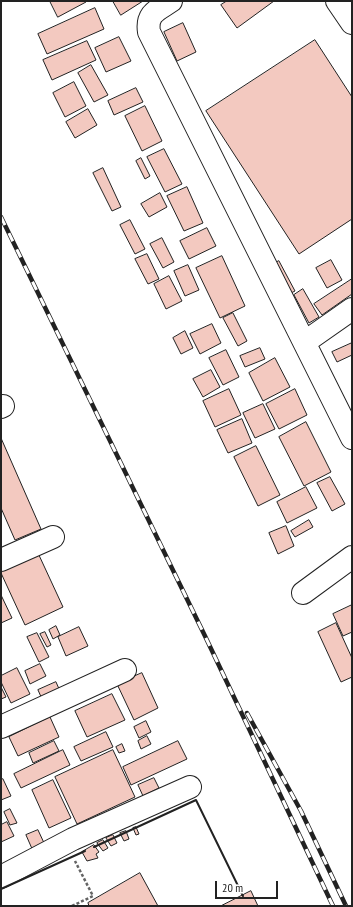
<!DOCTYPE html>
<style>
body{margin:0}
#map{position:relative;width:353px;height:907px;overflow:hidden;background:#fff;font-family:"PT Sans Narrow",sans-serif}
canvas{display:block}
.frame{position:absolute;inset:0;border:2px solid #222;pointer-events:none}
.scale{position:absolute;left:215px;top:881px;width:63px;height:18px;box-sizing:border-box;border:2px solid #222;border-top:0;padding-left:5px;font-size:12px;line-height:14px;white-space:nowrap;color:#222;-webkit-text-stroke:3px #fff;paint-order:stroke}
</style>
<div id="map">
<canvas width="353" height="907"></canvas>
<div class="frame"></div>
<div class="scale">20 m</div>
</div>
<script>
const ctx = document.querySelector('canvas').getContext('2d');
ctx.lineJoin = 'round';
function paint(path, color) { ctx.fillStyle = color; ctx.fill(path, 'evenodd'); }
function trace(path, color, width, dash) { ctx.strokeStyle = color; ctx.lineWidth = width; ctx.lineCap = dash ? 'butt' : 'round'; ctx.setLineDash(dash || []); ctx.stroke(path); }
const building = new Path2D(`
 M50,1H85L86,2L58,17Z
 M113,1H143L121,15Z
 M227,1H274L237,28L221,5Z
 M95,8L104,29L47,54L38,34Z
 M183,23L196,52L177,61L164,32Z
 M119,37L131,61L106,72L95,48Z
 M315,40L352,97V219L299,254L206,111Z
 M87,41L96,60L52,80L43,60Z
 M91,65L108,95L94,102L78,73Z
 M74,82L86,106L65,117L53,93Z
 M136,88L143,102L114,115L108,101Z
 M145,106L162,141L142,151L125,116Z
 M88,109L97,125L75,138L66,122Z
 M164,149L182,184L165,192L147,157Z
 M141,158L150,176L145,179L136,161Z
 M103,168L121,207L112,211L93,173Z
 M187,187L203,223L184,231L167,196Z
 M160,193L167,207L149,217L141,204Z
 M130,220L145,249L135,254L120,225Z
 M207,228L216,246L189,259L180,241Z
 M162,238L174,262L163,268L150,244Z
 M147,254L159,279L148,284L135,259Z
 M222,256L245,306L220,318L196,268Z
 M331,260L342,280L327,288L316,268Z
 M279,261L295,291L287,295L271,265Z
 M188,265L199,290L185,296L174,271Z
 M169,276L182,301L166,309L154,284Z
 M352,279V294L322,315L314,304Z
 M303,289L319,317L309,323L294,295Z
 M233,313L247,341L238,346L223,318Z
 M212,324L221,343L200,354L190,334Z
 M185,331L193,348L181,354L173,338Z
 M352,343V355L337,362L332,352Z
 M260,348L265,359L245,367L240,356Z
 M226,350L239,377L223,385L209,358Z
 M275,358L290,387L263,401L249,373Z
 M211,370L220,387L203,397L193,379Z
 M229,389L241,415L215,427L203,401Z
 M295,389L307,415L279,429L266,404Z
 M263,404L275,429L255,438L243,413Z
 M242,419L252,443L228,453L217,430Z
 M306,422L331,472L304,486L279,437Z
 M1,438L41,529L15,540L1,508Z
 M256,446L280,495L258,506L234,457Z
 M330,477L345,504L332,511L317,483Z
 M306,487L317,508L287,523L277,502Z
 M309,520L313,527L295,537L291,531Z
 M286,526L294,546L278,554L269,533Z
 M38,553L63,607L25,625L1,573V571Z
 M1,595L12,618L1,623Z
 M352,605V632L343,636L333,614Z
 M336,623L352,658V677L341,682L318,632Z
 M56,626L60,635L53,639L49,630Z
 M79,627L88,646L66,656L58,637Z
 M45,632L51,645L47,647L40,634Z
 M37,633L49,657L39,662L27,637Z
 M40,664L46,676L30,684L25,671Z
 M17,668L30,694L11,703L1,682V676Z
 M142,673L158,708L134,720L117,684Z
 M56,682L60,691L42,699L38,690Z
 M1,687L6,697L1,699Z
 M112,694L125,720L87,737L75,711Z
 M50,717L59,737L18,756L9,737Z
 M146,721L151,732L139,738L134,727Z
 M106,732L113,747L81,761L74,747Z
 M147,736L151,744L141,749L138,741Z
 M54,741L59,751L33,763L29,753Z
 M178,741L187,759L131,785L123,767Z
 M122,744L125,751L119,753L116,747Z
 M63,750L70,765L21,788L14,774Z
 M113,750L135,797L77,824L55,777Z
 M154,778L159,788L143,796L138,785Z
 M3,779L11,796L1,800V780Z
 M53,780L71,818L49,828L32,790Z
 M10,809L17,823L10,825L4,812Z
 M7,822L14,836L1,842V825Z
 M136,827L139,834L136,835L133,828Z
 M38,830L45,845L33,851L26,835Z
 M126,831L129,839L124,841L120,833Z
 M113,835L117,843L111,846L106,838Z
 M103,840L108,848L103,851L97,843Z
 M94,845L99,852L96,854L98,858L87,861L82,852Z
 M140,873L158,906H89L88,903Z
 M251,891L258,906H221Z`);
paint(building, '#f3c9c0');
trace(building, '#222', 1);
const minor = new Path2D(`
 M171,1C158,10 146,13 149,32L352,438
 M337,1L352,23
 M305,342L352,309
 M1,407L3,406
 M1,560L53,537
 M303,593L352,557
 M1,727L125,670
 M1,877L73,839L190,787`);
trace(minor, '#222', 24);
trace(new Path2D(`
 M72,906L93,896L75,861`), '#646464', 2.5, [3, 2]);
trace(minor, '#fff', 22);
const rail = new Path2D(`
 M1,217L205,636L333,906
 M247,713L301,811L346,906`);
trace(rail, '#222', 4.5);
trace(rail, '#fff', 3, [9]);
trace(new Path2D(`
 M94,847L196,800L243,896
 M1,889L85,851`), '#222', 2);
</script>
